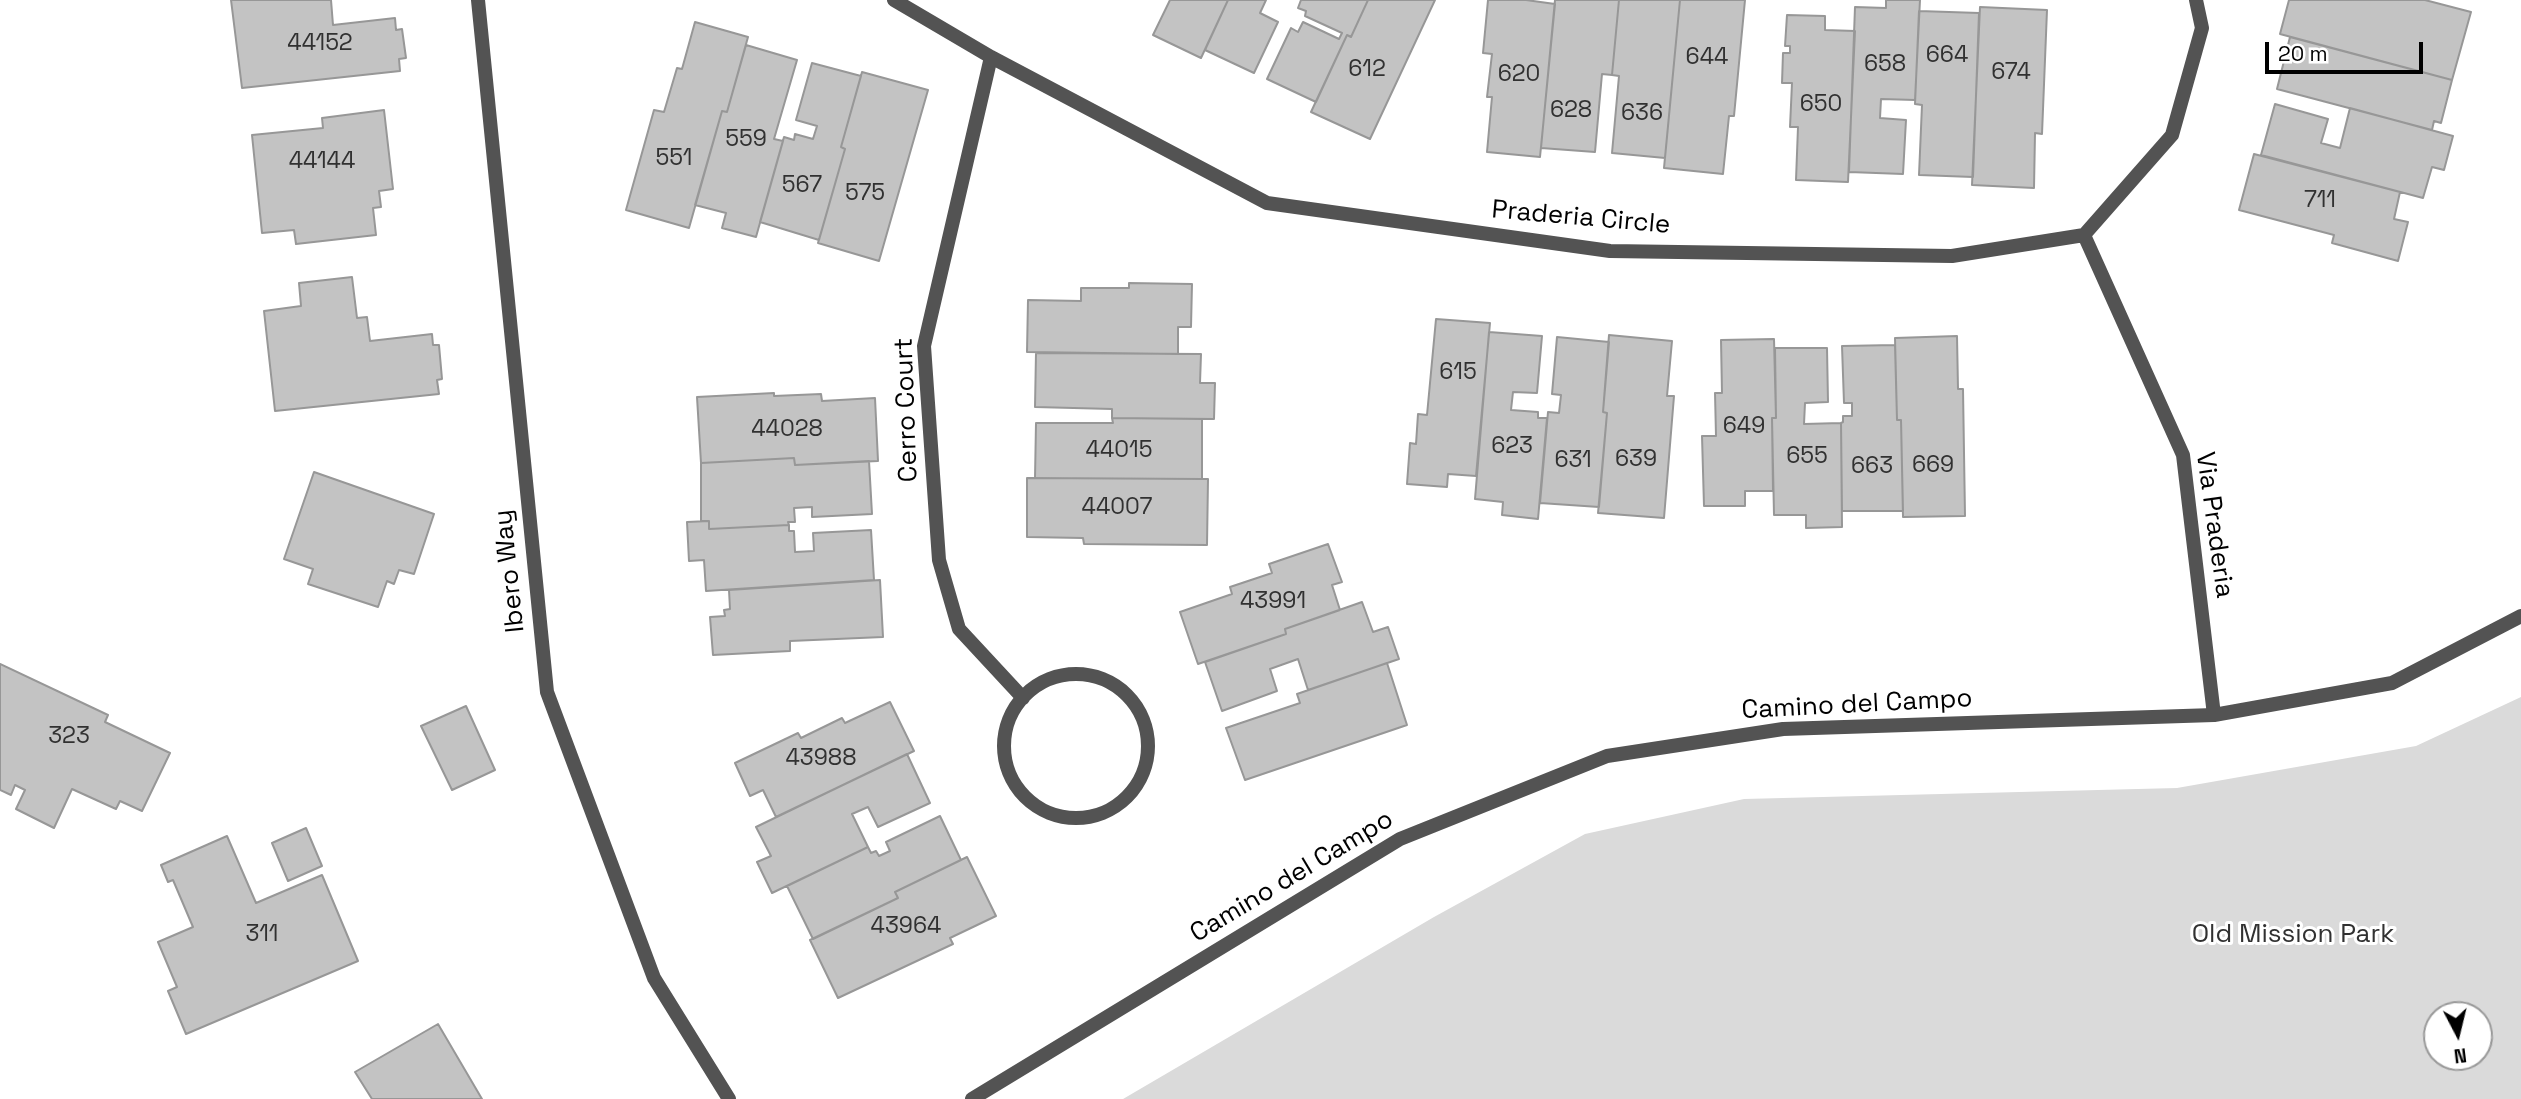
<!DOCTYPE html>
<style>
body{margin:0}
#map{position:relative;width:2521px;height:1099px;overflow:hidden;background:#fff;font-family:"Space Grotesk",sans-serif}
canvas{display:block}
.north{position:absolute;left:2423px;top:1001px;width:70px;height:70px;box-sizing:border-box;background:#fff;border:2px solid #999;border-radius:50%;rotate:173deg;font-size:19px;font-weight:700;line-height:28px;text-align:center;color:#000}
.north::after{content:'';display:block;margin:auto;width:24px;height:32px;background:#000;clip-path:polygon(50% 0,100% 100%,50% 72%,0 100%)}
.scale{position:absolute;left:2265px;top:42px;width:158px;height:32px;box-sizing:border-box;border:4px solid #000;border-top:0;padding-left:9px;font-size:21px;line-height:24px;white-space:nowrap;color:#000;-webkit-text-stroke:5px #fff;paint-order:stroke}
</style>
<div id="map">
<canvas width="2521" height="1099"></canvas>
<div class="north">N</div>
<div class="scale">20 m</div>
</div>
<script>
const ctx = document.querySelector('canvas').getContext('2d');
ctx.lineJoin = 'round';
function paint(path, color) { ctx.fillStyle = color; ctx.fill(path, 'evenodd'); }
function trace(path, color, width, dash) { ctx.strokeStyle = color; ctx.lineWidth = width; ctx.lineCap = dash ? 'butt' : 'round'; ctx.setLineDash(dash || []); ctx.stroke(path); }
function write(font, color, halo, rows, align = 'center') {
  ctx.font = font + ' "Space Grotesk",sans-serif'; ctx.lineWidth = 6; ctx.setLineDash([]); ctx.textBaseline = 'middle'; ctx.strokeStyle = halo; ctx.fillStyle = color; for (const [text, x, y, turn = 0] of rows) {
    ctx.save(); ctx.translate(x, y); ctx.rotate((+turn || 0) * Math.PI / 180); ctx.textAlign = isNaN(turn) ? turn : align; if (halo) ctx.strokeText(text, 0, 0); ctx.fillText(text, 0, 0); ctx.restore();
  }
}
paint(new Path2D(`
 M2521,697V1099H1123L1434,917L1585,834L1744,799L2177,788L2416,746ZM2437,1015H2479V1057H2437Z`), '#dadada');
const building = new Path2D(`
 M231,0H331L333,25L395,18L396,30L402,29L406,58L399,59L400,71L242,88Z
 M1170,0H1228L1201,58L1153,35Z
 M1228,0H1266L1260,13L1278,22L1254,73L1205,50Z
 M1301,0H1368L1351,37L1347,35L1316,102L1267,79L1291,28L1298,32L1303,22L1339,39L1342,33L1305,16L1306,11L1298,8Z
 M1368,0H1435L1370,139L1311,112L1347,35L1351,37Z
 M1488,0H1526L1555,4L1540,157L1487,152L1492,97H1487L1492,54L1483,53Z
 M1555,0H1619L1612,75L1602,74L1595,152L1541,148Z
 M1619,0H1680L1665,158L1612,153L1619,76L1612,75Z
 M1680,0H1745L1734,116H1729L1723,174L1664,168Z
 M1886,0H1920L1915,100L1881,99L1880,118L1906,120L1903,174L1849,172L1855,7L1886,8Z
 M2289,0H2425L2471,12L2452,80L2280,34Z
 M1980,7L2047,10L2042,134L2035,133L2034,188L1972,185Z
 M1919,11L1979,13L1973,177L1919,175L1922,105L1915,104Z
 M1787,15L1825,16V30L1855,31L1848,182L1796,180L1798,127H1790L1792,83H1782L1783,53H1790V46H1785Z
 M695,22L748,37L727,112L722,111L689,228L626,210L654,110L664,112L677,68L682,69Z
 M2290,37L2452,80L2441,123L2434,121L2432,130L2277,89Z
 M746,45L797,60L774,139L783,141L756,237L722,228L726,213L695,205L722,111L727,112Z
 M812,63L861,76L841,147L845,149L819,240L760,222L784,137L794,140L795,134L813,139L817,126L796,120Z
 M862,72L928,90L879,261L818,243L845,149L841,147Z
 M2275,104L2328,119L2321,143L2340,148L2350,108L2453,136L2444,170L2432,167L2423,198L2261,155Z
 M384,110L393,189L379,191L381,207L373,208L376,235L296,244L294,230L262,233L252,135L323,128L322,118Z
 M2254,154L2400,192L2394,219L2408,222L2398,261L2332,243L2334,235L2239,210Z
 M352,277L357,318L367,317L370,341L432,334L433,345H439L442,379L437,380L439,394L275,411L264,311L301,306L299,283Z
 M1129,283L1192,284L1191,327H1178V354L1027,352L1028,300L1081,301V288H1129Z
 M1436,319L1490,323L1476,476L1448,474L1447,487L1407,484L1410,443L1416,444L1418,414L1427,415Z
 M1489,332L1542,336L1537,393L1513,392L1511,410L1538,412V418H1547L1538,519L1502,515L1503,502L1475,499Z
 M1609,335L1672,341L1667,396H1674L1664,518L1598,513L1607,413L1603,412Z
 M1957,336L1958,389H1963L1965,516L1903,517L1901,420H1897L1895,338Z
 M1557,337L1609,342L1603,412L1607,413L1599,507L1540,503L1548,412L1559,413L1561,395L1552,394Z
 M1774,339L1776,418H1772L1773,491H1745V506H1704L1702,436H1716L1715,393H1722L1721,340Z
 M1895,345L1897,420H1901L1903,511H1842L1841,423L1843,422V416H1852V403H1844L1842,346Z
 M1775,348H1827L1828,402L1805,403L1804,424L1841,423L1842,527L1806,528V515H1774L1772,418H1776Z
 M1036,353L1201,354L1200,383H1215L1214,419L1112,418V409L1035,407Z
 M774,393V396L821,394L822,401L875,398L878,461L795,465L794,458L701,463L697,397Z
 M1112,418L1202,419V479L1035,478L1036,423H1113Z
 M794,458L795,465L869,461L872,514L812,517V507L794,508L795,522H788L789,525L709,529V521H701V463Z
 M314,472L434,514L414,574L399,570L394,584L387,581L378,607L308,584L313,569L284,559Z
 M1027,478L1208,479L1207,545L1084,544L1083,538L1027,537Z
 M709,521V529L789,525V531H794L795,552L814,551L813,533L871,530L874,580L706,591L704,560L689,561L687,522Z
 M1328,544L1342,582L1332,585L1340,610L1285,629L1286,634L1198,664L1180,612L1232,594L1230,587L1272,573L1269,564Z
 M880,580L883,637L790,641V651L713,655L710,617L725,616L724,610L730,609L729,590Z
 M1362,602L1373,632L1388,627L1399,659L1308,690L1298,659L1270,669L1277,691L1222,711L1205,662L1286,634L1285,629Z
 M1387,663L1407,725L1245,780L1226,728L1300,703L1297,694Z
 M0,664L108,715L105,722L170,753L142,811L120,801L116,809L72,789L54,828L16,809L25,790L15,785L11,795L0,790Z
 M890,702L914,751L776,817L763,790L750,796L735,763L798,733L801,738L842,718L845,723Z
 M466,706L495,770L452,790L421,726Z
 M907,754L930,803L878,827L868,807L852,814L868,847L772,893L757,862L771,856L756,827Z
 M940,816L961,860L895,892L898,898L813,939L787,886L868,847L871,853L876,851L879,856L890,851L886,842Z
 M306,828L322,866L288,881L272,843Z
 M227,836L256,903L322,875L358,961L186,1034L168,991L177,987L158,942L193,927L173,880L168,882L161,865Z
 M967,857L996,916L950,938L953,944L838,998L810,940L898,898L895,892Z
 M438,1024L482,1099H372L355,1072Z`);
paint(building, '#c3c3c3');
trace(building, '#979797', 2);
trace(new Path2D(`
 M478,0L547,692L654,978L729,1099
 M894,0L991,57L1267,203L1610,251L1952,256L2084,235L2172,135L2202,28L2196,0
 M991,57L924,346L939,560L959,629L1023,698
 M2084,235L2183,455L2214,715
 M1004 746a72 72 0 1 1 144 0a72 72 0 1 1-144 0Z
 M972,1099L1400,839L1607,756L1783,729L2214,715L2392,683L2521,616`), '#535353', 14);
write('23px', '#313131', null, [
 ["44152",320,44],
 ["664",1947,56],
 ["644",1707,58],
 ["658",1885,65],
 ["612",1367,70],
 ["674",2011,73],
 ["620",1519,75],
 ["650",1821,105],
 ["628",1571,111],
 ["636",1642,114],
 ["559",746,140],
 ["551",674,159],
 ["44144",322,162],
 ["567",802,186],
 ["575",865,194],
 ["711",2320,201],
 ["615",1458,373],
 ["649",1744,427],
 ["44028",787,430],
 ["623",1512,447],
 ["44015",1119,451],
 ["655",1807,457],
 ["639",1636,460],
 ["631",1573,461],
 ["669",1933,466],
 ["663",1872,467],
 ["44007",1117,508],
 ["43991",1273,602],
 ["323",69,737],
 ["43988",821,759],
 ["43964",906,927],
 ["311",262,935]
]);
write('26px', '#000', '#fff', [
 ["Praderia Circle",1581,218,5],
 ["Cerro Court",907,410,-92],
 ["Via Praderia",2214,525,82],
 ["Ibero Way",510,571,-96],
 ["Camino del Campo",1857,705,-3],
 ["Camino del Campo",1292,877,-31]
]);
write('26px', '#313131', '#fff', [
 ["Old Mission Park",2293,935]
]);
</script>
